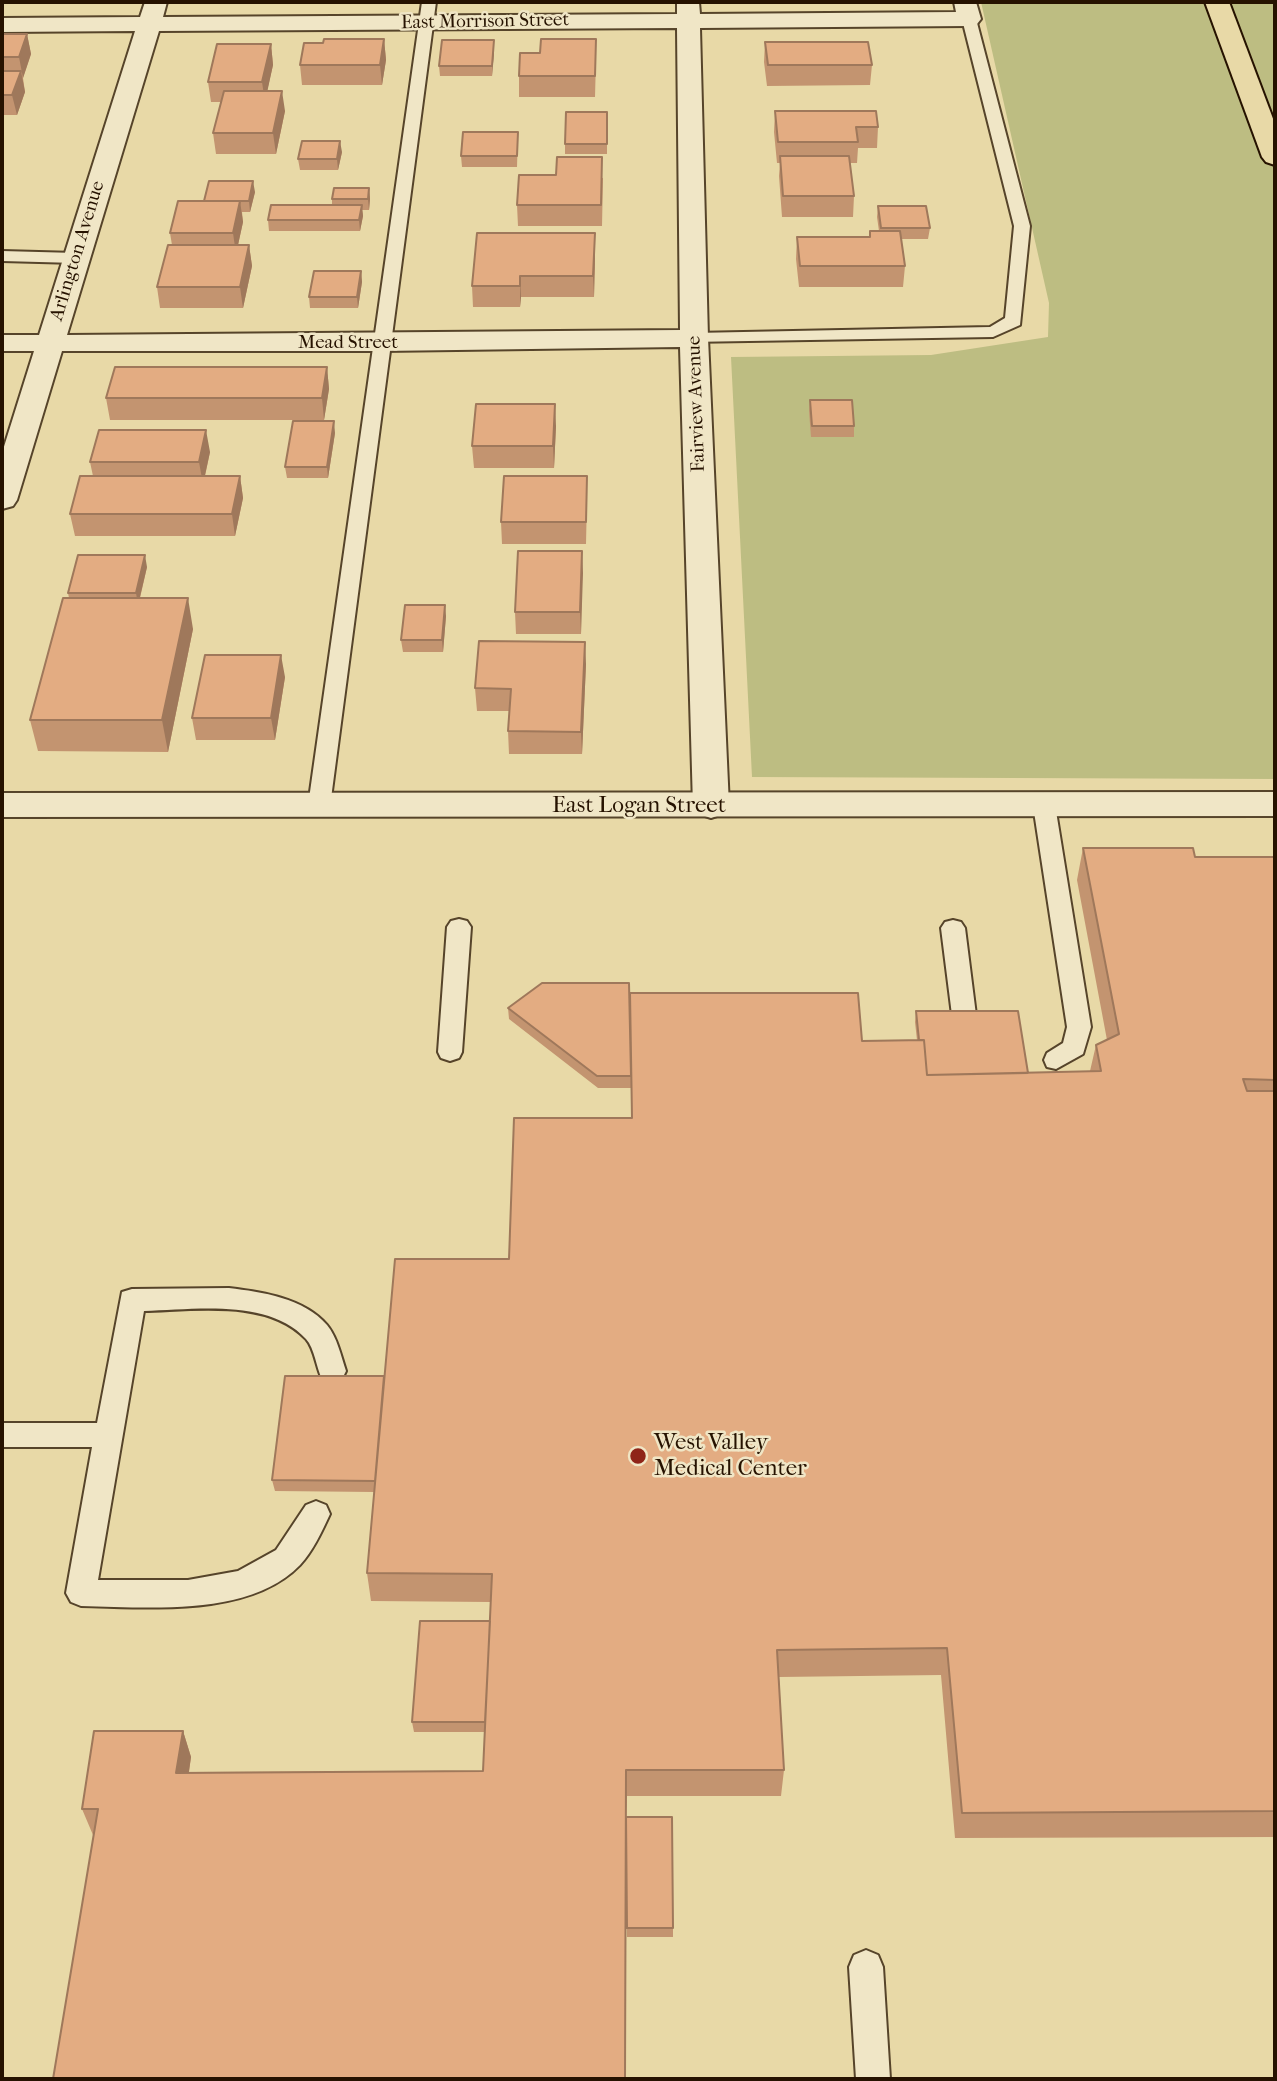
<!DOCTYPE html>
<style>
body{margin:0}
#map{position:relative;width:1277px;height:2081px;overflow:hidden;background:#e8d9a7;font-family:"IM FELL French Canon",serif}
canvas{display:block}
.frame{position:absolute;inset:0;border:4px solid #261200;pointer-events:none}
</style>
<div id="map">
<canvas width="1277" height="2081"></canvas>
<div class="frame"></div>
</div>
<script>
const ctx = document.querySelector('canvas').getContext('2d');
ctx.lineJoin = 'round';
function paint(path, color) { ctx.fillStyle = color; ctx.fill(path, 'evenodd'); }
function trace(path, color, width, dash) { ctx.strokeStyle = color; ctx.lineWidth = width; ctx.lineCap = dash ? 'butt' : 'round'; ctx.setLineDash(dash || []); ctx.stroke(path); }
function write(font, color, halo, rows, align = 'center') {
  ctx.font = font + ' "IM FELL French Canon",serif'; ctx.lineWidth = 5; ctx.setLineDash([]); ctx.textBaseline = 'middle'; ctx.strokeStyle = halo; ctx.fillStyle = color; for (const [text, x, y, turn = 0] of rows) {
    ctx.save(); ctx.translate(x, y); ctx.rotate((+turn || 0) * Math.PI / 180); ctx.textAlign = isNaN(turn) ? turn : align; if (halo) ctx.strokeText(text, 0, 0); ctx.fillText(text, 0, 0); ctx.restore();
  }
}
paint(new Path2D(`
 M981,2H1275V779L752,777L731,357L931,355L1048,337L1049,303Z`), '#bdbd82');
const service = new Path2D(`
 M422,2H436L330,806L327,811H311L308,806Z
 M969,15L976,19L1030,226L1020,325L993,337L688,342L685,338L694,333L990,327L1005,318L1014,226L962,19Z
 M2,251L76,253L85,258L76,263L2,261Z
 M1044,797L1052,800L1055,805L1091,1027L1083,1054L1056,1069L1047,1067L1044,1060L1047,1053L1063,1043L1067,1027L1033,805L1036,800Z
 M459,919L467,921L471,927L462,1052L459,1058L450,1061L441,1058L438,1052L447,927L451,921Z
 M953,920L961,922L965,928L976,1015L973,1021L964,1024L955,1021L952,1015L941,928L945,922Z
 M229,1288C262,1292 304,1298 327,1325C337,1337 341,1356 346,1371L342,1379L332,1383L322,1379C316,1367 315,1349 306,1339C268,1298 194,1310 144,1311L98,1580H188L238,1571L276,1550L306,1505L316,1501L326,1505L330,1514C322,1531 313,1551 300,1565C249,1618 147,1607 81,1606L71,1602L66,1593L92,1447H2V1423H97L122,1292L132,1289Z
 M866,1950L878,1955L883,1967L890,2079H856L849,1967L854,1955Z`);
const minor = new Path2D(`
 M145,2H167L163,17L677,14V2H699L700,14L956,12L954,2H976L981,19L977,24L969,26L700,28L708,338L729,806L723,814L711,818L699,814L693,806L680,347L382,351H62L17,500L13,506L2,509V453L34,351H2V335H39L135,31L2,32V18L140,17ZM677,28L680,330L67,335L159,31Z`);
const tertiary = new Path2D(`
 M1275,792V816L2,817V793Z`);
const primary = new Path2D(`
 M1205,2H1229L1275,124V165L1266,162L1262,157Z`);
trace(service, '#56442a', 4);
trace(minor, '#56442a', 4);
trace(tertiary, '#56442a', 4);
trace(primary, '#261200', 4);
paint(service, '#f0e6c6');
paint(minor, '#f0e6c6');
paint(tertiary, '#f0e6c6');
paint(primary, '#e8d9a7');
paint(new Path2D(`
 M2,34H27L31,54L23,78L25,92L17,115H2Z
 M384,39L386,60L382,85H302L300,65Z
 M494,40V51L492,76H440L439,66Z
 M765,42L872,65L870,85L767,86L764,62Z
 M271,44L273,65L267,91L285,111L276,154H216L213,133L221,102H211L208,82Z
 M596,59L595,97H519V76Z
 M775,111L878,127L877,148H858L857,163H850L854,196L853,217H782L779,176L780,163H777L774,132Z
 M607,112V154H565V144Z
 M518,132L517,167H462L461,156Z
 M342,152L338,170H300L298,159Z
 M556,175L603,178L602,226H518L517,205Z
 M369,188L370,199L369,210H362L363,216L360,231H269L268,220L332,205V199Z
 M255,192L250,212H242L243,222L238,245H249L252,266L243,308H160L157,287L172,245L170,233L204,201Z
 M878,206L930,228L928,239H901L905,266L903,287H799L796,259L797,237H869L870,231H879L877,217Z
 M595,254L594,297H521L520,307H473L472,286Z
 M361,271L362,282L358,308H310L309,297Z
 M327,367L329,389L324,420H110L106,398Z
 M810,400L854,426V437H811L809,411Z
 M556,426L554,468H474L472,446Z
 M335,433L328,478H287L285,467Z
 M210,452L205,476H240L243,498L235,536H75L70,514L93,476L90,462Z
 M587,498L586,544H502L501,522Z
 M582,551L581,634H516L515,612Z
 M147,567L140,598L193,629L168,752L38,751L30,720L69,598L68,593Z
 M446,616L443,652H403L401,640Z
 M586,664L582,754H509L508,731L509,711H477L475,688Z
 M285,677L275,740H196L192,718Z
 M1083,848L1195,857H1275V1837L955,1838L941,1675L779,1677L784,1770L781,1796H627L626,1817L673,1928V1937H627L626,1830L93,1835L82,1809L183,1731L191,1757L189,1772L483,1771L485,1732H414L412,1722L490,1621V1602L371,1601L367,1573L374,1492L275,1491L272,1480L509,1259L631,1118V1088H598L509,1019L508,1008L630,1013L862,1041L917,1040L915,1022L916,1011L1028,1073L1090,1071L1096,1045L1107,1040L1077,880Z`), '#c39470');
paint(new Path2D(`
 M27,34L31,54L23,78L19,57Z
 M384,39L386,60L382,85L380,65Z
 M494,40V51L492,76V66Z
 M271,44L273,65L265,102L262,82Z
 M21,71L25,92L17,115L12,95Z
 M282,91L285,111L276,154L273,133Z
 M340,141L342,152L338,170L337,159Z
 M253,181L255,192L250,212L249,201Z
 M369,188L370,199L369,210L368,199Z
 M240,201L243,222L236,254L233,233Z
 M362,205L363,216L360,231L359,220Z
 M595,233V254L594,297L593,276Z
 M249,245L252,266L243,308L240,287Z
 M361,271L362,282L358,308L357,297Z
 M520,276L521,297L520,307Z
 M327,367L329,389L324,420L322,398Z
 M555,404L556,426L554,468L553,446Z
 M334,421L335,433L328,478L327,467Z
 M206,430L210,452L203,484L199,462Z
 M240,476L243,498L235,536L232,514Z
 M582,551L583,573L581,634L580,612Z
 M145,555L147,567L138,605L136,593Z
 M188,598L193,629L168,752L162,720Z
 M445,605L446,616L443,652L442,640Z
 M585,642L586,664L582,754L581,732Z
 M281,655L285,677L275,740L271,718Z
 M183,1731L191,1757L185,1798L176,1773Z`), '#9f785b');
const building = new Path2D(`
 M2,34H27L19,57H2Z
 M324,39H384L380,65H300L304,43H323Z
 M541,39H596L595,76H519L520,53H540Z
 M442,40H494L492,66H439Z
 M765,42H868L872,65H768Z
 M217,44H271L262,82H208Z
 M2,71H21L12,95H2Z
 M224,91H282L273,133H213Z
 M775,111H876L878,127H856L858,142H778Z
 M566,112H607V144H565Z
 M463,132H518L517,156H461Z
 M302,141H340L337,159H298Z
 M780,156H849L854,196H783Z
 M557,157H602L601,205H517L519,175H556Z
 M209,181H253L249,201H204Z
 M334,188H369L368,199H332Z
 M178,201H240L233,233H170Z
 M271,205H362L359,220H268Z
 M878,206H926L930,228H881Z
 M870,231H900L905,266H800L797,237H870Z
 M477,233H595L593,276H520V286H472Z
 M168,245H249L240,287H157Z
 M314,271H361L357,297H309Z
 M115,367H327L322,398H106Z
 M810,400H852L854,426H812Z
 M476,404H555L553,446H472Z
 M293,421H334L327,467H285Z
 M99,430H206L199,462H90Z
 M80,476H240L232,514H70Z
 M504,476H587L586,522H501Z
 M518,551H582L580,612H515Z
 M78,555H145L136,593H68Z
 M63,598H188L162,720H30Z
 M405,605H445L442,640H401Z
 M479,641L585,642L581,732L508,731L511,689L475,688Z
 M205,655H281L271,718H192Z
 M1083,848H1193L1195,857H1275V1080L1243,1079L1247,1091H1275V1811L962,1813L947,1648L777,1650L784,1770H626L625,2079H53L98,1809H82L94,1731H183L176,1773L483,1771L492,1574L367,1573L395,1259H509L514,1118H632L630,993H858L862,1041L924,1040L927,1075L1101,1071L1096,1045L1119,1034Z
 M542,983H629L631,1076H597L508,1008Z
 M916,1011H1018L1028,1073L927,1075L924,1040H919Z
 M285,1376H384L375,1481L272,1480Z
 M420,1621H490L485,1722H412Z
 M626,1817H672L673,1928H627Z`);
paint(building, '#e3ac82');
trace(building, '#9f785b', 2);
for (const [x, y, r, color] of [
 [638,1456,9,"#8f2418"]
]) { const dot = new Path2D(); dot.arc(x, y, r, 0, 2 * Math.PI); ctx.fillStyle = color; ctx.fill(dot); trace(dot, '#f0e6c6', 2.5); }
write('19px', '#261200', '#f0e6c6', [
 ["East Morrison Street",485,22,-1],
 ["Arlington Avenue",78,251,-73],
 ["Mead Street",348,343],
 ["Fairview Avenue",697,404,-92]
]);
write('23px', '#261200', '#f0e6c6', [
 ["East Logan Street",639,806]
]);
write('23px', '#261200', '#f0e6c6', [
 ["West Valley",654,1443],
 ["Medical Center",654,1469]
], 'left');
</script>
